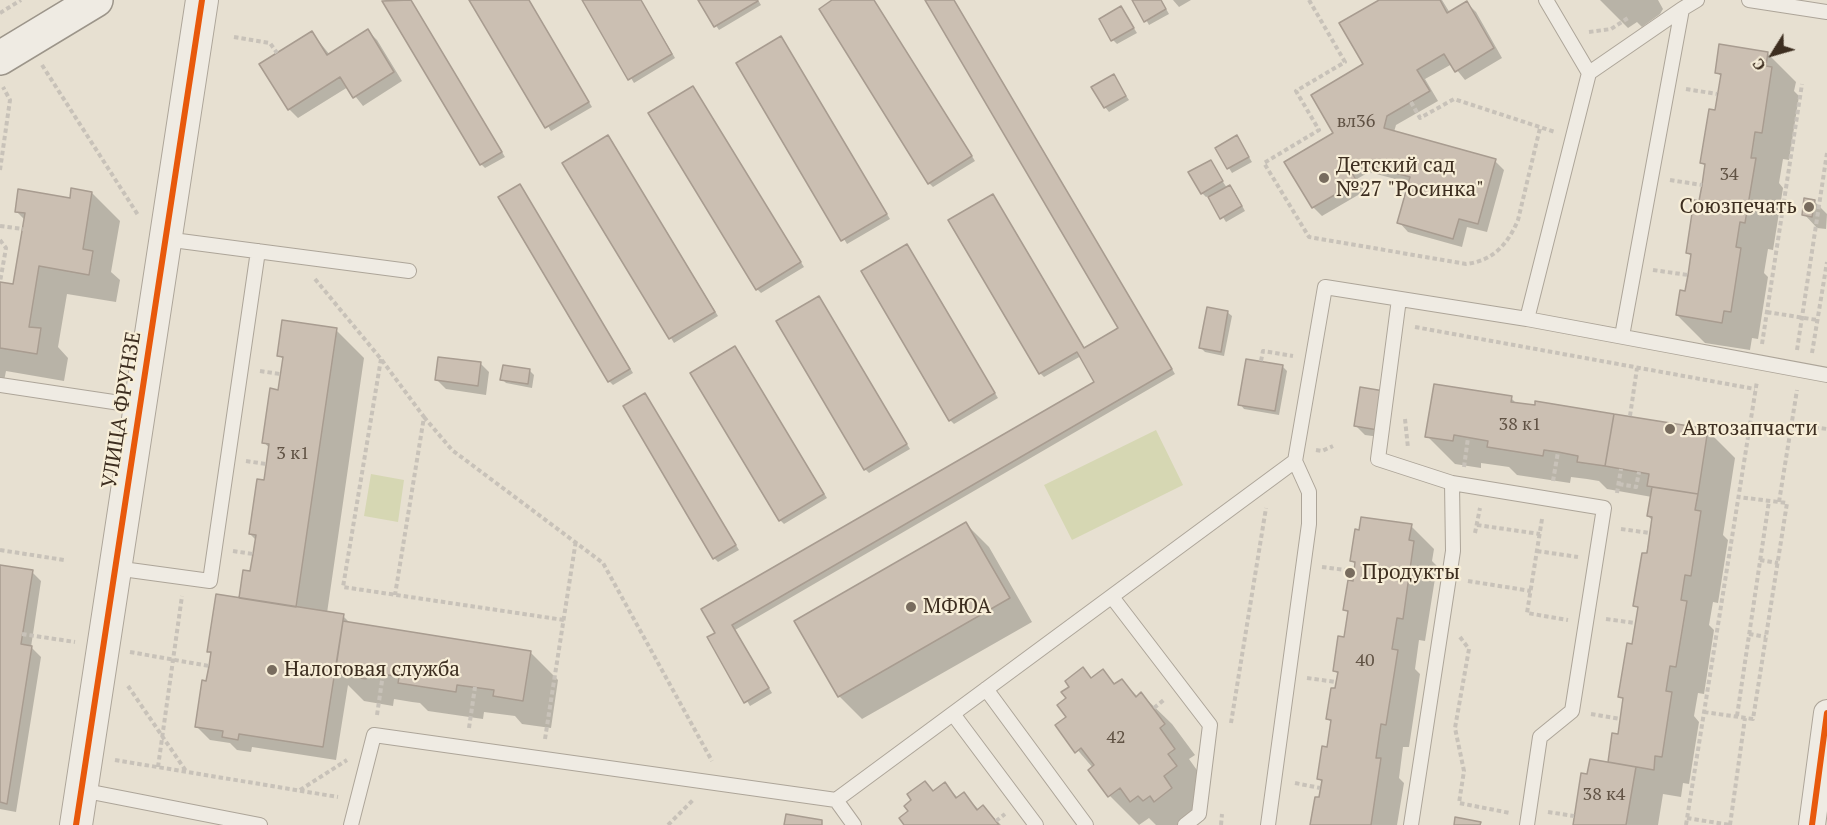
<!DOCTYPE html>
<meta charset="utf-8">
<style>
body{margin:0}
#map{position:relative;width:1827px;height:825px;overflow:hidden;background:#e7e0d1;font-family:"PT Serif",serif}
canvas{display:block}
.north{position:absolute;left:1743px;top:24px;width:60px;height:60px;-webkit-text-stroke:4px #f7eed8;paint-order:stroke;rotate:233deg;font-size:16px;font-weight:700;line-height:24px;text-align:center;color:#3d2e20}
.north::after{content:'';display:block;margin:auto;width:21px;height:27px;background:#3d2e20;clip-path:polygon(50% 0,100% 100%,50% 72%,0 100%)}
</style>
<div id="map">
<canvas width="1827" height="825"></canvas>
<div class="north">С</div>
</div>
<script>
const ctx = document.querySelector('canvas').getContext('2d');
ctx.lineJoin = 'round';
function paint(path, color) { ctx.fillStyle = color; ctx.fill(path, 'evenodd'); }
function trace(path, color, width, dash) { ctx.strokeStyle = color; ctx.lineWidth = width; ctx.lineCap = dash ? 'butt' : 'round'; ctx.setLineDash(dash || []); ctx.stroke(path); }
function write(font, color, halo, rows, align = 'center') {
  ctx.font = font + ' "PT Serif",serif'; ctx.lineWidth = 4.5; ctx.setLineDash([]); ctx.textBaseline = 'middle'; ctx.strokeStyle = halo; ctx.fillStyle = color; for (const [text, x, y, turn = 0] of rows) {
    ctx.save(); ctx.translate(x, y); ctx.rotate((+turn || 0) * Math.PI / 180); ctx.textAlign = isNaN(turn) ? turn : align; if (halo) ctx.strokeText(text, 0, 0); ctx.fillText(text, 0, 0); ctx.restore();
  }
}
paint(new Path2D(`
 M1156,430L1183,485L1072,540L1044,485Z
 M371,474L404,480L398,522L364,516Z`), '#d6d7b3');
paint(new Path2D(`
 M386,0H411L505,157L485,168L481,164L384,1Z
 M471,0H529L592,107L551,131Z
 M583,0H641L675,58L634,83Z
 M699,0H758L761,5L719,30Z
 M835,0H874L975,161L933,187L929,183Z
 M926,0H954L1175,374L735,630L772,693L750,706L709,638L1096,382L1081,356L1044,377L1040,373L993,196L1085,349L1120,328Z
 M1135,0H1161L1169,14L1149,25Z
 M1173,0H1191L1179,7Z
 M1382,0H1442L1450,13L1467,3L1476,12L1502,58L1465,80L1452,64L1425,79L1438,101L1396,125L1394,132L1495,161L1504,170L1487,232L1467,227L1462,247L1408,232L1399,222L1410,183L1369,172L1357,179L1365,191L1322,216L1313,207L1335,134L1365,65Z
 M1600,0H1658L1663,9L1660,14L1642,27L1637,22L1628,28Z
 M1121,8L1137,33L1117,44L1113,40Z
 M368,31L377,40L402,81L363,106L348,87L298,118L289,109L312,33L330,55Z
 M781,38L890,219L847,244L738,63Z
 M1768,54L1796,82L1794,91L1799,96L1789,160L1783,159L1779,183L1783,188L1773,250L1768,249L1764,273L1768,277L1758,339L1752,338L1750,350L1705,343L1677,315L1687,293L1692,257L1688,253L1706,167L1702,163L1716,112L1722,77L1716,72Z
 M1113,76L1129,100L1109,112L1105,107Z
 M693,88L804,267L761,293L757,289Z
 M1237,137L1252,162L1232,173L1217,149Z
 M611,141L718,316L674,343L564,163Z
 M1210,162L1227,188L1230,187L1234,191L1245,211L1226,222L1209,196L1206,197L1202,193Z
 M520,186L633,373L613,385L609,381Z
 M92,193L120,221L111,272L120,280L116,302L67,294L58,347L68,358L64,381L6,371L4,381L0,380V284L15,286L25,220L16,211Z
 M1814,201L1827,214L1826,229L1817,228L1804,214Z
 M907,246L998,398L954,424L950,420Z
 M818,298L910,449L869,473L865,469Z
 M1227,312L1232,316L1224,356L1205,352L1201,348Z
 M336,330L364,358L327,613L343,616L351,624L530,652L558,680L551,728L522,724L515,716L484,712L483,719L428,711L420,703L412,702L394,699L393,706L364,701L348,685L336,760L252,747L251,752L237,750L230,743L210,740L196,726L212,655L208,651L240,600L251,573L256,540L250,534L265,482L270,449L264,442L279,391L284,360L279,355Z
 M735,348L827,498L784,524L780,520Z
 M1247,360L1283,367L1287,371L1279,415L1244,409L1240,404Z
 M480,363L489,372L486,395L446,389L437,380Z
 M530,371L534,375L532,388L506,383L502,379Z
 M1383,393L1387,438L1365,435L1356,426Z
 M645,395L739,550L718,562L714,558Z
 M1511,398L1517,404L1707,430L1735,458L1723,535L1728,540L1718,603L1713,602L1709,625L1714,630L1704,694L1698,693L1694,716L1699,722L1689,784L1683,783L1681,797L1663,794L1658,825H1574L1588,775L1610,764L1614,735H1619L1624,701L1620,696L1633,645L1639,610L1635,605L1653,521L1648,516L1652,497L1607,489L1599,481L1587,479L1571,477L1570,483L1517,475L1509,467L1481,463V468L1455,464L1427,436Z
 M966,524L989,547L1032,622L862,719L839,696L796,622Z
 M1411,526L1434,549L1432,561L1437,566L1425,641L1419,640L1415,669L1420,674L1409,747H1403L1399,778L1404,783L1397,825H1312L1320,799L1323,783L1318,778L1328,749L1332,723L1328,719L1339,675L1335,671L1345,639L1349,614L1345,609L1356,565L1352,561Z
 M0,567L32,572L41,581L31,647L41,657L16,812L0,809Z
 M1083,669L1092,679L1103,671L1116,685L1122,681L1138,697L1141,694L1172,724L1195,755L1189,759L1204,780L1206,797L1193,807L1202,819L1193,825H1156L1149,818L1139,825L1110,796L1093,768L1057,726L1068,717L1071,687Z
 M945,784L958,798L964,794L979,810L983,807L1001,825H906L934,792Z`), '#0003');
const building = new Path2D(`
 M411,0L502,152L480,165L382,1Z
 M469,0H529L589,102L545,128Z
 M582,0H641L672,54L628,80Z
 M698,0H757L758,1L714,27Z
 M832,0H874L972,156L928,184L819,9Z
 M925,0H954L1172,369L732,625L769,688L744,703L707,637L715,633L701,609L1094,382L1077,352L1039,374L948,220L993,194L1084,348L1118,328Z
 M1132,0H1161L1166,9L1144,22Z
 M1379,0H1440L1447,13L1467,1L1494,48L1455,72L1444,54L1417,70L1430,91L1387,116L1384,128L1496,159L1478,224L1459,219L1453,239L1397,223L1410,177L1359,163L1350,169L1357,182L1312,208L1284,162L1333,133L1311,95L1363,64L1339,23Z
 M1121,6L1134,28L1111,41L1099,19Z
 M368,29L394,72L353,98L340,77L288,110L259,64L312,31L327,55Z
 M781,36L887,214L841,241L736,63Z
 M1719,44L1768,52L1766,66L1772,67L1762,133L1755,132L1751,158H1756L1745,223L1740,222L1736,247L1741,248L1731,312L1724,311L1722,323L1676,315L1680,290L1685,291L1688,275L1691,254L1686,253L1694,200L1699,201L1702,185L1705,164L1700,163L1709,109L1715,110L1721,74L1715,73Z
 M1114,74L1126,96L1104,108L1091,87Z
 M693,86L801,262L756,290L648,113Z
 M608,135L715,312L669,339L562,163Z
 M1237,135L1249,157L1227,169L1215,148Z
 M1211,160L1223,181L1201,194L1188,172Z
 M520,184L630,369L608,382L498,197Z
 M1230,185L1242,206L1220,219L1208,197Z
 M71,188L92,192L83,249L93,251L89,275L39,266L29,327L41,328L37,354L0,348V282L13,284L25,213L15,212L18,189L70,198Z
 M1804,198L1815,200L1812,217L1802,215Z
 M907,244L995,393L949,421L861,271Z
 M819,296L907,444L864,470L776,321Z
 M1207,307L1228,311L1221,352L1199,348Z
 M282,320L337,328L296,607L239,598L243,570L250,571L253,554L256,535L249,534L257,479L264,480L269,444L262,443L270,388L278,390L283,357L277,356Z
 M735,346L824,494L779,521L690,373Z
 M438,357L481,362L478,386L435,380Z
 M1246,359L1283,365L1275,411L1238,405Z
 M503,365L530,369L528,384L500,380Z
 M1434,384L1512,396L1511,402L1535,405V401L1614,414L1605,466L1577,462L1578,456L1558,452L1544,450L1543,456L1487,447L1488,441L1454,435L1453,441L1425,437Z
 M1360,387L1384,391L1378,430L1354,426Z
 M645,393L736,545L713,559L623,406Z
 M1614,414L1708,429L1698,494L1647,486L1649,474L1605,466Z
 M1652,487L1698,494L1695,510L1701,511L1691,576L1685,575L1681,600L1687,601L1676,667L1670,666L1666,691L1672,692L1662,757L1655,756L1654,770L1608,762L1612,733L1618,734L1623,698L1618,697L1627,643L1632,644L1638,607L1633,606L1642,553H1647L1652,517L1647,516Z
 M1361,517L1412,524L1409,540L1414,541L1403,619L1397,618L1392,649L1398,650L1386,725L1381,724L1376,758H1381L1371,825H1310L1315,797H1319L1322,780L1317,779L1322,746L1327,747L1331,720L1326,719L1331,688H1335L1338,672L1333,671L1338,636L1344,637L1348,611L1343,610L1348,580L1353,581L1355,562L1350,561L1355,529L1359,530Z
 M966,522L1010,598L838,697L794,621Z
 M0,565L33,570L21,644L32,646L7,804L0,802Z
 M216,594L344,614L323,747L239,734L238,740L222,737L223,731L195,727L202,680L206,681L209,666L211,652H207Z
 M343,621L531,651L523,701L493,696L494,690L457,685L456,692L398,683L399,677L383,674L367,672L366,679L335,674Z
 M1083,667L1091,678L1103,669L1114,684L1122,679L1136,697L1141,692L1165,724L1160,728L1175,749L1168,754L1177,766L1164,776L1172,788L1154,802L1150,796L1143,801L1138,796L1130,802L1120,788L1108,797L1088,770L1094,765L1081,748L1075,753L1055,725L1066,717L1057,705L1066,698L1061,692L1069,687L1065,681Z
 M1590,759L1636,767L1626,825H1573L1581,773L1587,774Z
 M925,781L933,791L945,782L956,798L964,792L977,810L983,805L999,825H904L899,818L908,811L904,806L911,800L907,794Z
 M786,814L822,820V825H784Z
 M1455,817L1481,822L1480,825H1454Z`);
paint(building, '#cbbfb2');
trace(building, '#a89c90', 1.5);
const service = new Path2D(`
 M1749,0L1827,12
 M1682,9L1697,0
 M1589,73L1682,9L1622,336
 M165,239L409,271
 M1399,299L1378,459L1452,483L1604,508L1572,711L1540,737L1527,825
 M1527,319L1589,73L1546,0
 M0,385L140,406
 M115,568L210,581L258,251
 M1112,597L1210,725L1199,814L1185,825
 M986,689L1086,825
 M953,714L1036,825
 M81,790L260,825
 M836,800L854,825
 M351,825L374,735L836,800L1295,461L1325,287L1527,319L1827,375
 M1268,825L1309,524V492L1295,461
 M1411,825L1453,551L1452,483`);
const minor = new Path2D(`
 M1812,825L1827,713`);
const tertiary = new Path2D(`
 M76,825L202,0`);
const secondary = new Path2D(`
 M0,58L96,0`);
trace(service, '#ada599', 16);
trace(minor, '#ada599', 28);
trace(tertiary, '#ada599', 34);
trace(secondary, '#9c958a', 36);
trace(new Path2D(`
 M1309,0L1345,62L1296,91L1319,130L1264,163L1309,237L1466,264C1493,261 1508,244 1518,220L1540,128
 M0,13L21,0
 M1589,32L1611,29L1628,18
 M234,37L270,43L277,53
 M42,65L138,215
 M1686,89L1717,94
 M1411,102L1420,118L1454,99L1555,132
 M0,170L10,100L3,87
 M1670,180L1702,185
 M0,226L23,229
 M0,240L6,248L0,282
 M1653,270L1688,275
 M315,279L381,359L424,417L395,595
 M1767,312L1817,320
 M1415,327L1755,389
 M1762,344L1802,84
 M1797,350L1827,153
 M1812,353L1827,262
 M381,359L343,587L564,620
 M1261,361L1263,351L1293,356
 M260,371L280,374
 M1630,416L1637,368
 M424,417L452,450L603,563L712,761
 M1405,419L1408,448
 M1792,424L1827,429
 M1316,450L1322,451L1333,446
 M246,461L266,464
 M1464,467L1468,438
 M1553,481L1558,452
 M1619,484L1636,487L1639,472
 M1617,493L1621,469
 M1779,502L1797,390
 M1542,519L1527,613L1568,620
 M1477,525L1540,534
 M1621,529L1650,533
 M1475,533L1480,508
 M0,550L64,560
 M233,551L253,554
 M1537,551L1578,557
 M1760,560L1778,563
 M1322,567L1354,571
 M1468,581L1531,591
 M1606,619L1635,623
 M22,634L75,642
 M1749,634L1766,637
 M1460,637L1469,649L1455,728L1464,771L1459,803L1510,813
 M130,652L209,666
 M1307,678L1336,682
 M128,686L186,771
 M1154,708L1165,699
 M1704,712L1753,719L1787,503L1738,497
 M1591,714L1620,719
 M377,715L383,674
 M1737,716L1769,501
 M1231,723L1266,508
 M469,728L475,687
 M545,739L576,540
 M115,760L338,797
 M158,767L182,596
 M1295,783L1320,788
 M300,790L347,760
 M1548,812L1574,816
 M1687,818L1730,825
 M996,821L1005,814
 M668,825L693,800
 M1221,825L1222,814
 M1686,825L1757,381
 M1730,825L1745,718`), '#c8c2b9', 4, [4.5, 3]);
trace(service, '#efebe3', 14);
trace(minor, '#efebe3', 26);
trace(tertiary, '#efebe3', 32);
trace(secondary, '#efebe3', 33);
trace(new Path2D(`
 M76,825L202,0
 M1812,825L1827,713`), '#e8590c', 6);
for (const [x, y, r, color] of [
 [1324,178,6,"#786c5e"],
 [1809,207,6,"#786c5e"],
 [1670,429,6,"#786c5e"],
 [1350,573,6,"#786c5e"],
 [911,607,6,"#786c5e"],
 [272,670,6,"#786c5e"]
]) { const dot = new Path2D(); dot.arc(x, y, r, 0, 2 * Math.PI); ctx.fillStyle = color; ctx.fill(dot); trace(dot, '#f7eed8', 2); }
write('18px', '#605244', null, [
 ["вл36",1356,122],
 ["34",1729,175],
 ["38 к1",1520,425],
 ["3 к1",293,454],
 ["40",1365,661],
 ["42",1116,738],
 ["38 к4",1604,795]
]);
write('21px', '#3d2e20', '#f7eed8', [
 ["Детский сад",1336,166],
 ["№27 \"Росинка\"",1336,190],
 ["Союзпечать",1797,207,"right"],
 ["Автозапчасти",1682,429],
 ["Продукты",1362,573],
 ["МФЮА",923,607],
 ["Налоговая служба",284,670]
], 'left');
write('21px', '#3d2e20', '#f7eed8', [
 ["УЛИЦА ФРУНЗЕ",122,410,-81]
]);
</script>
